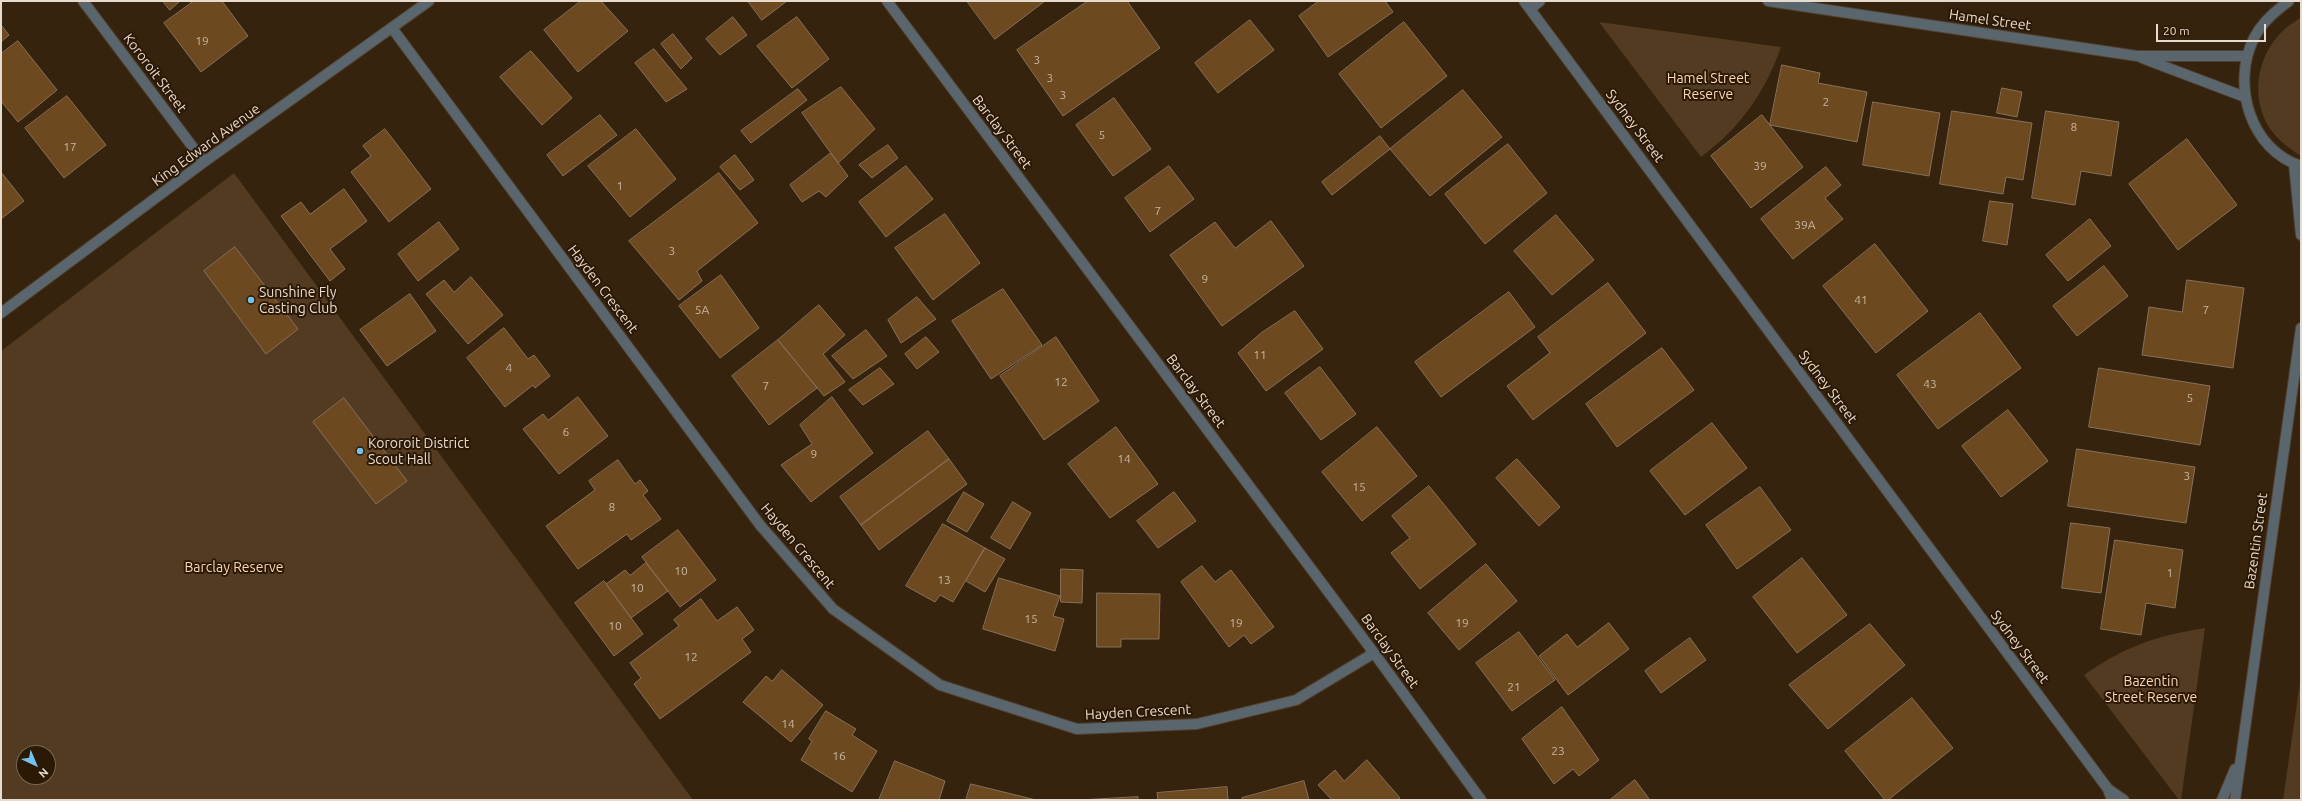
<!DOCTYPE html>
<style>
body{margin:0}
#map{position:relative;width:2302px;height:801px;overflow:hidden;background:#35230d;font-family:Ubuntu,sans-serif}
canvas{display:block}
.frame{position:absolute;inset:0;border:2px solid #e7dbce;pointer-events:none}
.north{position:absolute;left:16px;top:745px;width:40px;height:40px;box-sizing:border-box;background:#2b1904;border:1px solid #766755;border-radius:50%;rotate:136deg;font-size:11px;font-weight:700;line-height:16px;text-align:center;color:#e7dbce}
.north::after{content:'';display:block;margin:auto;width:14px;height:18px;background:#6fc2f4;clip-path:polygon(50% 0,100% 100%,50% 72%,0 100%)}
.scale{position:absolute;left:2156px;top:24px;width:110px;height:18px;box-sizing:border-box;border:2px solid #e7dbce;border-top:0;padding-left:5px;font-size:12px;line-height:14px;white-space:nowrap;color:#e7dbce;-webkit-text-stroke:3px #2b1904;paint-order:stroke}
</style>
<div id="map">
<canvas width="2302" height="801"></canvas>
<div class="frame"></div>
<div class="north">N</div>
<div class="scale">20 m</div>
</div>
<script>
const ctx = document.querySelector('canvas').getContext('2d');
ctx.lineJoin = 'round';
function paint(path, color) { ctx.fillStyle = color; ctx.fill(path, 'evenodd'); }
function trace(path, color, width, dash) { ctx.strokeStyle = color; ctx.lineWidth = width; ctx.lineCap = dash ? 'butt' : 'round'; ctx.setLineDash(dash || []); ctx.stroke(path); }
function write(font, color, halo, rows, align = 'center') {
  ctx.font = font + ' Ubuntu,sans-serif'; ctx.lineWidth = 4; ctx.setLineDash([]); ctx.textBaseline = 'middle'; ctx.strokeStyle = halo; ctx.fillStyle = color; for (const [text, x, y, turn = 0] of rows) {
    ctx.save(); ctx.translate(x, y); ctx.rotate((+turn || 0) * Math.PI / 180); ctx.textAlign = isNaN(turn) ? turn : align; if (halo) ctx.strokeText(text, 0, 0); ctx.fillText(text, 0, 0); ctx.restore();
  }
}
paint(new Path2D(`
 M2301,18V156C2290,149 2279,141 2271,130C2245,92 2261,38 2301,18Z
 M1599,22L1781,47C1765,93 1740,128 1701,157Z
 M234,173L693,800H1V351ZM24,753H48V777H24Z
 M2205,628L2181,800H2179L2084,675C2126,646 2155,636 2205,628Z
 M2301,675V800H2283Z`), '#523b21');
const building = new Path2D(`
 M163,1H180L170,10Z
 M194,1H222L248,36L201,72L164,23Z
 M581,1H601L628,31L578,72L544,30Z
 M748,1H787L762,20Z
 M967,1H1045L995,39Z
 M1088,1H1127L1160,48L1063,116L1017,50Z
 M1319,1H1385L1393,12L1328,57L1299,16Z
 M733,17L747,35L720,55L706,39Z
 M797,17L829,59L792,88L757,46Z
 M1250,20L1274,50L1218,93L1195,63Z
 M1404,22L1447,76L1381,128L1339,74Z
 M1,25L9,35L1,42Z
 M673,34L692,58L681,69L661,44Z
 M18,41L57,90L18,122L1,101V54Z
 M654,49L687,89L666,102L635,63Z
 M531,51L572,98L542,125L500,77Z
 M1782,65L1820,73L1818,83L1867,92L1857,142L1770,125Z
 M841,87L875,129L838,163L802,113Z
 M2002,88L2022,92L2017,117L1997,113Z
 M798,89L807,100L751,143L741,131Z
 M1463,90L1502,137L1430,196L1390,149Z
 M67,96L106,145L64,178L25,128Z
 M1114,98L1151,149L1113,176L1076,125Z
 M1873,102L1940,113L1929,176L1863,165Z
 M1952,111L2032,123L2023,180L2006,177L2003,194L1940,184Z
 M2046,111L2119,122L2111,176L2081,171L2075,205L2032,198Z
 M600,115L617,135L563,176L547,155Z
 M1762,115L1803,167L1751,208L1711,156Z
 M385,129L431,189L389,222L351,172L371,156L363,146Z
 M636,129L676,179L630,217L588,166Z
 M1380,136L1390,149L1332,195L1322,182Z
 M2187,139L2237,205L2178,250L2129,184Z
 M1508,144L1547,193L1485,244L1445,194Z
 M888,145L898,158L872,178L859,165Z
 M831,153L848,176L826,197L819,191L802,202L790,185Z
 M735,155L754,180L740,190L720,167Z
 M906,166L933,199L886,237L859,202Z
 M1169,166L1194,199L1150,232L1125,198Z
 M1826,167L1841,185L1825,198L1843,219L1793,259L1761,219Z
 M1,172L24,201L1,219Z
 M719,173L758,223L697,271L702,281L679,300L629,241Z
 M344,189L367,221L330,249L345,269L330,281L281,216L301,202L310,214Z
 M1990,201L2013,204L2007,245L1983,241Z
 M945,214L980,263L933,300L895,248Z
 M1556,215L1594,260L1552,295L1514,251Z
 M2090,219L2111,246L2068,281L2046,255Z
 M1271,221L1304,266L1222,326L1170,255L1215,222L1235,248Z
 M439,222L459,249L418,281L398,254Z
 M1875,244L1928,311L1876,353L1823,286Z
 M235,247L298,329L266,354L204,271Z
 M2104,266L2128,296L2077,336L2053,306Z
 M721,275L759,328L720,358L679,306Z
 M471,277L503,315L468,344L426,294L444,280L454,292Z
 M2187,280L2244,288L2233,368L2142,355L2149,307L2182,312Z
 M1608,283L1646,333L1533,420L1507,386L1550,353L1538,337Z
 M1003,289L1042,345L991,379L952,321Z
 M1509,292L1535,327L1441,397L1415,362Z
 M410,294L436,331L387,366L360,330Z
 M917,297L936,319L901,343L888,320Z
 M819,305L845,335L823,354L845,382L824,396L778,340Z
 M1295,311L1323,349L1266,391L1238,353L1261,333Z
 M1980,313L2021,368L1938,429L1897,375Z
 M504,328L528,359L534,355L550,376L535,388L533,385L505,407L467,358Z
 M866,330L887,356L853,379L832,356Z
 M926,337L939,352L917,369L905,354Z
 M1056,337L1099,401L1044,440L1000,376Z
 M778,340L817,388L769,425L732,376Z
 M1662,348L1694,390L1617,447L1586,404Z
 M1320,367L1356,414L1321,440L1285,393Z
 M880,368L894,384L863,405L849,390Z
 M2099,368L2210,386L2200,445L2089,427Z
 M578,397L608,436L559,474L523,429L543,414L548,420Z
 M832,397L873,453L811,502L781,465L812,444L800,425Z
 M344,398L407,481L376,504L313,422Z
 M2008,410L2048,461L2001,497L1962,446Z
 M1712,423L1747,468L1685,515L1650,471Z
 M1116,427L1158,484L1110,518L1068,464Z
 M1377,427L1417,476L1362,521L1322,472Z
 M928,431L949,459L861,525L840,497Z
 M2077,449L2195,467L2186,523L2068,506Z
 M949,459L967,484L879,550L861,525Z
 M1517,459L1560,507L1539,526L1496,478Z
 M618,460L635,484L640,480L648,491L643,495L661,519L631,540L627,534L578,569L546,526L595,490L589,481Z
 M1429,486L1476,544L1420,589L1391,553L1410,538L1392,516Z
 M1760,487L1791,530L1737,569L1706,525Z
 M964,492L984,504L967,532L947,521Z
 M1174,492L1196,521L1158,548L1137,521Z
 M1013,502L1031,513L1010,549L991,538Z
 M2071,523L2110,528L2101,593L2062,588Z
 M943,524L985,548L953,602L940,595L935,602L906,586Z
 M678,530L716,580L680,607L642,557Z
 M2115,540L2183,550L2175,608L2146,603L2141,635L2101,629Z
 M985,548L1005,559L985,592L966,581Z
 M1802,558L1847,615L1797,653L1753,597Z
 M646,563L668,591L631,618L606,584L625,570L630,575Z
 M1486,564L1517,601L1459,650L1428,613Z
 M1202,566L1215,582L1231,570L1274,627L1251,644L1244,635L1229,647L1181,582Z
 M1061,569L1083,570L1082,603L1061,602Z
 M999,578L1060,596L1053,616L1064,619L1055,651L983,629Z
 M604,581L643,634L614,656L575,603Z
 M1097,593L1160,594L1159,639H1121V647H1097Z
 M701,599L717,621L737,607L754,630L742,639L751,652L660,719L634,684L641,678L630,663L679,626L674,620Z
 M1609,623L1629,649L1568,695L1539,656L1567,634L1577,647Z
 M1870,624L1905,665L1828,729L1789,685Z
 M1519,632L1555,680L1512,711L1476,663Z
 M1690,638L1706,660L1661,693L1645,671Z
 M782,670L823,705L791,742L743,702L766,676L772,681Z
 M1912,698L1953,748L1888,800H1885L1845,751Z
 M1562,707L1599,760L1579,776L1573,769L1554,784L1522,739Z
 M826,711L856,729L852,735L877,751L852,792L801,760L812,741L809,739Z
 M1367,760L1400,798L1397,800H1332L1318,785L1335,770L1344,781Z
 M895,761L945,781L939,800H879Z
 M1635,780L1650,800H1610Z
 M1304,781L1309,800H1242V798Z
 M971,784L1036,800H966Z
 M1227,787L1228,800H1158L1157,793Z
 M1138,797V800H1080Z`);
paint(building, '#6c491f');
trace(building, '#87715a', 1);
const minor = new Path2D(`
 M83,1L204,162
 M887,1L1374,653L1481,800
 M1524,1L2108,789L2112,800
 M1768,1L2137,56H2247
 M2289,1C2275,11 2262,22 2254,38C2231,84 2250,150 2301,166
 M1530,9L1540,1
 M392,28L760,525L833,609L940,685L1077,729L1197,724L1296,700L1374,653
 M2142,58L2245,97
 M2294,164L2301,235
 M1,313L204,162L429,1
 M2108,789L2124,800
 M2222,800L2235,769
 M2235,800L2301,328`);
trace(minor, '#51402c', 12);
trace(minor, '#59666e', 10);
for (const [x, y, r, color] of [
 [251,300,4,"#6fc2f4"],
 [360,451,4,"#6fc2f4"]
]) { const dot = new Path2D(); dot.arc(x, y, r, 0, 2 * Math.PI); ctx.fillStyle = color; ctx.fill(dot); trace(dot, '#2b1904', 1.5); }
write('12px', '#c8b6a2', null, [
 ["19",202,41],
 ["3",1037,60],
 ["3",1050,78],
 ["3",1063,95],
 ["2",1826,102],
 ["8",2074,127],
 ["5",1102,135],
 ["17",70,147],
 ["39",1760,166],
 ["1",620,186],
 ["7",1158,211],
 ["39A",1805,225],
 ["3",672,251],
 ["9",1205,279],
 ["41",1861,300],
 ["5A",702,310],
 ["7",2206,310],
 ["11",1260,355],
 ["4",509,368],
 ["12",1061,382],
 ["43",1930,384],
 ["7",766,386],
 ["5",2190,398],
 ["6",566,432],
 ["9",814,454],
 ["14",1124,459],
 ["3",2187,476],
 ["15",1359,487],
 ["8",612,507],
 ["10",681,571],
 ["1",2170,573],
 ["13",944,580],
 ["10",637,588],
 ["15",1031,619],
 ["19",1236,623],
 ["19",1462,623],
 ["10",615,626],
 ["12",691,657],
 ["21",1514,687],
 ["14",788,724],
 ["23",1558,751],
 ["16",839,756]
]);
write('14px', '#e7dbce', '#2b1904', [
 ["Hamel Street",1990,20,8],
 ["Kororoit Street",155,73,53],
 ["Sydney Street",1635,126,53],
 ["Barclay Street",1002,132,53],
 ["King Edward Avenue",206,145,-36],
 ["Hayden Crescent",603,289,53],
 ["Sydney Street",1828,387,53],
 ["Barclay Street",1196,391,53],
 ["Bazentin Street",2256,541,-82],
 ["Hayden Crescent",798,546,50],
 ["Sydney Street",2020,647,53],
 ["Barclay Street",1390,651,54],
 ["Hayden Crescent",1138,712,-3]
]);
write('14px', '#fbd8b3', '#2b1904', [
 ["Hamel Street",1708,78],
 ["Reserve",1708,94],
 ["Barclay Reserve",234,567],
 ["Bazentin",2151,681],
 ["Street Reserve",2151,697]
]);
write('14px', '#e7dbce', '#2b1904', [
 ["Sunshine Fly",259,292],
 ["Casting Club",259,308],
 ["Kororoit District",368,443],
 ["Scout Hall",368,459]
], 'left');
</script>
